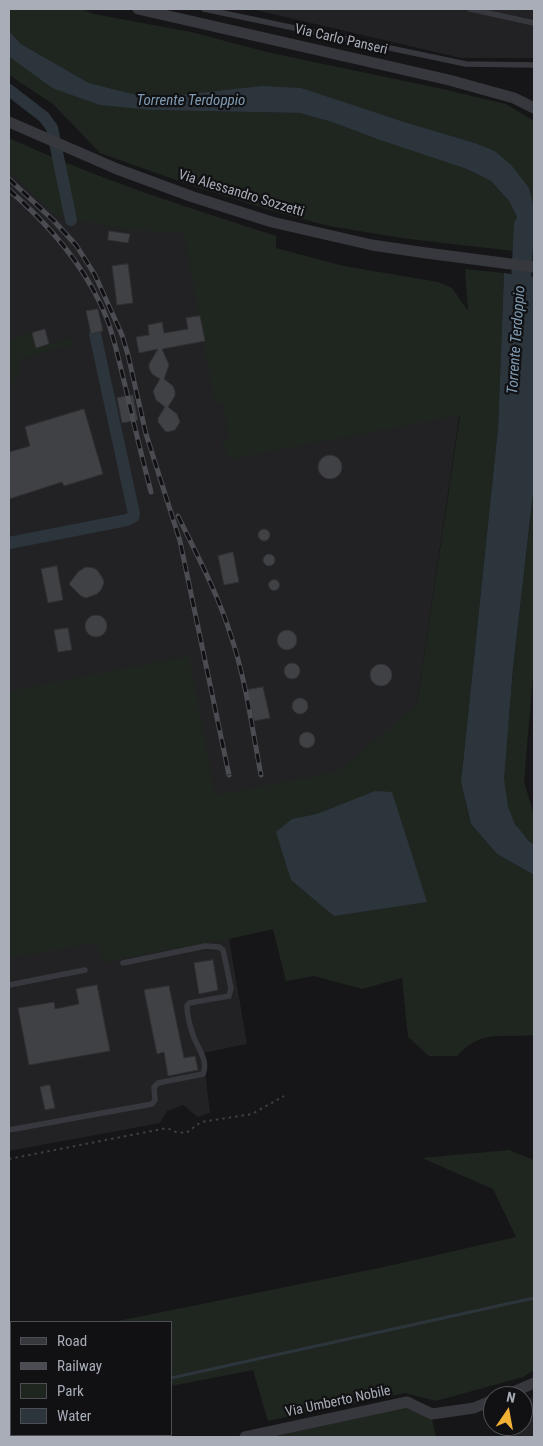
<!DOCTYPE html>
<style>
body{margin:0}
#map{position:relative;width:543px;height:1446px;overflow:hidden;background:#161618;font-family:"Roboto Condensed",sans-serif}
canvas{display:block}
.frame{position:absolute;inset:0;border:10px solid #a8adb8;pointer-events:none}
.legend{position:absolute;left:10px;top:1321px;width:162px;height:115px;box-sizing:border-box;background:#111113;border:1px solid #4d4f55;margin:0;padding:6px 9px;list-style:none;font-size:15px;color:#a8adb8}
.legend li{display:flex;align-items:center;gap:10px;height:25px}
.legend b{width:25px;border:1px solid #4d4f55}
.north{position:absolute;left:483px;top:1386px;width:50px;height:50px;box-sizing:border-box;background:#111113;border:1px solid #4d4f55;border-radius:50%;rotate:12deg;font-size:14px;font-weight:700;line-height:20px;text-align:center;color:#a8adb8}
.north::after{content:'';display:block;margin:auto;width:18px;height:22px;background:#f2b134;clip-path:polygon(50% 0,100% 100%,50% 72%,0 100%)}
</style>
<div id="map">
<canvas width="543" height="1446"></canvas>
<div class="frame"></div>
<ul class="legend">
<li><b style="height:6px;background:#37383d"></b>Road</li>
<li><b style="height:6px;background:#4a4c52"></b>Railway</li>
<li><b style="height:14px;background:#1e261f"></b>Park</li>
<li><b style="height:14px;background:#2c353c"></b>Water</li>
</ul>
<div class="north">N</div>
</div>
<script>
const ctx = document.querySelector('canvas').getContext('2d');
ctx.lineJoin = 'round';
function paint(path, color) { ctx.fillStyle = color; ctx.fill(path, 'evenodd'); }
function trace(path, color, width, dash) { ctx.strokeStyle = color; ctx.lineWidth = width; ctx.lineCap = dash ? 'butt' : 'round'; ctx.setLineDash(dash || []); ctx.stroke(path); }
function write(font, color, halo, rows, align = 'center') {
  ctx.font = font + ' "Roboto Condensed",sans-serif'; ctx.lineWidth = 4.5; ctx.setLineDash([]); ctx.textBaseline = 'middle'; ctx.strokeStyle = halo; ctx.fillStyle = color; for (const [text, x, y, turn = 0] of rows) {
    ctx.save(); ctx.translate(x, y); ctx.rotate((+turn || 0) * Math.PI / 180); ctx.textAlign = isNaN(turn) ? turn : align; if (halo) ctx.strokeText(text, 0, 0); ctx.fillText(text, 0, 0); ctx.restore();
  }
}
paint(new Path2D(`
 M251,9H534V58H461Z
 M9,146L249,241L343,266L438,282L452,288L471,335L417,704L463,950L286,981L273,929L229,939L247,1044L203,1053L210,1113L198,1117L183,1105L167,1111L160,1123L9,1151Z
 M534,1397V1437H513L510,1426H523V1402Z`), '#222225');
paint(new Path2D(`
 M9,9H81L94,14L191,32L271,53L438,88L506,104L534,121V207L529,188L495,151L475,143L401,121L181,95H137L89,83L21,44L9,31Z
 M9,55L52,88L152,110L299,113L332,122L377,139L467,169L491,181L509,201L517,217L513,251L401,238L329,226L276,212L187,184L100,153L53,104L9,75Z
 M9,138C95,178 186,207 276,236V248L343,266L438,282L452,288L468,311L465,269L504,273L498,428L461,782L471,824L497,854L534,875V1035C501,1038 482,1029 457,1056H429L408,1037L402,978L362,989L314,976L286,981L273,929L228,939L104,962L95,943L9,958V691L189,656L215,795L326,774L343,768L417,704L460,415L231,459L221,441L229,439L223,403L215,404L184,233L131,230L56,216L9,171ZM317,814L427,902L334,916L291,880L292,819Z
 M32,333L36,348L72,338L74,344L17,360L20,372L13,374L16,385L12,386L9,377V339Z
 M534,485V664L524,782L534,814V844C522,836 512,821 508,808C499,779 506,746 509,717C515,639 526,563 534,485Z
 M509,1150L534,1160V1370L523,1377L436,1401L405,1393L268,1421L253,1370L171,1386V1322H113L379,1268L516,1237L493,1189L422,1158Z
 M11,1343V1418H9V1344Z
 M406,1407L432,1419L436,1437H273Z`), '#1e261f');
paint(new Path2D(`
 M9,31L21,44L89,83L137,95H181L262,86L301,88L401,121L475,143L495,151L512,166L529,188L534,207L532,253L513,251L517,217L509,201L491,181L467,169L377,139L332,122L299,113L152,110L100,105L52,88L10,57L9,55Z
 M504,273L534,277V485L513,669L504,779L508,807L515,824L529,841L534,844V875L497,854L471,824L461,782L498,428Z
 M375,791L392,792L427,902L334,916L291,880L276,832L292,819L317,814Z`), '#2c353c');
trace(new Path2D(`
 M171,1378L534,1298
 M9,1414L11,1413`), '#2c353c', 3);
trace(new Path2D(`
 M9,90L44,117L52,128L71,220
 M9,543L127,520L133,517L134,514L95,334`), '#2c353c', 12);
trace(new Path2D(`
 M520,301L524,225`), '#2c353c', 20);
const building = new Path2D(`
 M109,231L130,234L128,243L108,240Z
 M128,264L133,303L117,305L112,266Z
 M98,309L103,331L91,334L86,311Z
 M200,316L205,341L162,349L169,365L164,379L173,386L175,391V396L168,407L177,414L180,422L175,430L168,432L165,431L158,422V418L165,407L156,400L153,391L160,379L152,374L149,368V364L158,349L139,353L136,337L149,335L148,325L162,322L164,333L188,329L186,318Z
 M45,329L49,344L36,348L32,333Z
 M133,395L138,420L122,423L117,398Z
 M84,409L103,474L64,486L62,482L9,499V452L30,446L25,427Z
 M318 467a12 12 0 1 1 24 0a12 12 0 1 1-24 0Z
 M258 535a6 6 0 1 1 12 0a6 6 0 1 1-12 0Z
 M233,552L239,582L224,585L218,556Z
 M263 560a6 6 0 1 1 12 0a6 6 0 1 1-12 0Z
 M57,566L63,600L48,603L41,569Z
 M86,567L94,568L98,571L103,579L104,583L101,590L97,594L86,598L81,596L69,584L78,572Z
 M268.5 585a5.5 5.5 0 1 1 11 0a5.5 5.5 0 1 1-11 0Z
 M85 626a11 11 0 1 1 22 0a11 11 0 1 1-22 0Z
 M68,628L72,650L58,652L54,630Z
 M277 640a10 10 0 1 1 20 0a10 10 0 1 1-20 0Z
 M284 671a8 8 0 1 1 16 0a8 8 0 1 1-16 0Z
 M370 675a11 11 0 1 1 22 0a11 11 0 1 1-22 0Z
 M263,687L270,718L254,721L247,690Z
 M292 706a8 8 0 1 1 16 0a8 8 0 1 1-16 0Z
 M299 740a8 8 0 1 1 16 0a8 8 0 1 1-16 0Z
 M213,960L218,990L199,994L194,963Z
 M97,985L110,1051L29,1065L18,1008L54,1002L55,1009L79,1004L76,989Z
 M169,986L184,1058L195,1056L198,1070L168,1076L164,1052L157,1054L144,990Z
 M50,1085L55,1108L45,1110L40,1087Z`);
paint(building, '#404145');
trace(building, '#303034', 1);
trace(new Path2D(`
 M9,1159L167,1128L176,1132L186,1133L201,1122L252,1114L284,1096`), '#3d3f44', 2, [2.5, 4]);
trace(new Path2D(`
 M204,9L466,64L534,65
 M470,9L534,23
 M9,985L85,970
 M9,1130L152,1104L155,1100L154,1087L158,1083L203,1074C209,1061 197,1047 193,1035C190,1026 187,1015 187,1006L189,1003L229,996L231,988L223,950L219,947L205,946L123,963`), '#37383d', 5.5);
trace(new Path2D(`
 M138,9L449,80L514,98L534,108
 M9,122L117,169L193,197L272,222L372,245L426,253L534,267
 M504,1396L534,1383
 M245,1437L407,1402L432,1414L474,1408L493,1400`), '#37383d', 11);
const rail = new Path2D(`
 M9,179L53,220L76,245L95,275L122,335L128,355L146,434L180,541L229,775
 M9,190C46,222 80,260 101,305C113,330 118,358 125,385C133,421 142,457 151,492
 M178,516C197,555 218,594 231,636C246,680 252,728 261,775`);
trace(rail, '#4a4c52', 5);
trace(rail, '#111113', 3, [9]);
write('14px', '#a8adb8', '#111113', [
 ["Via Carlo Panseri",341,40,13],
 ["Via Alessandro Sozzetti",241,194,17],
 ["Via Umberto Nobile",338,1402,-12]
]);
write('italic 15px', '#7f9bb3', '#111113', [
 ["Torrente Terdoppio",191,101],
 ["Torrente Terdoppio",517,340,-86]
]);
</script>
